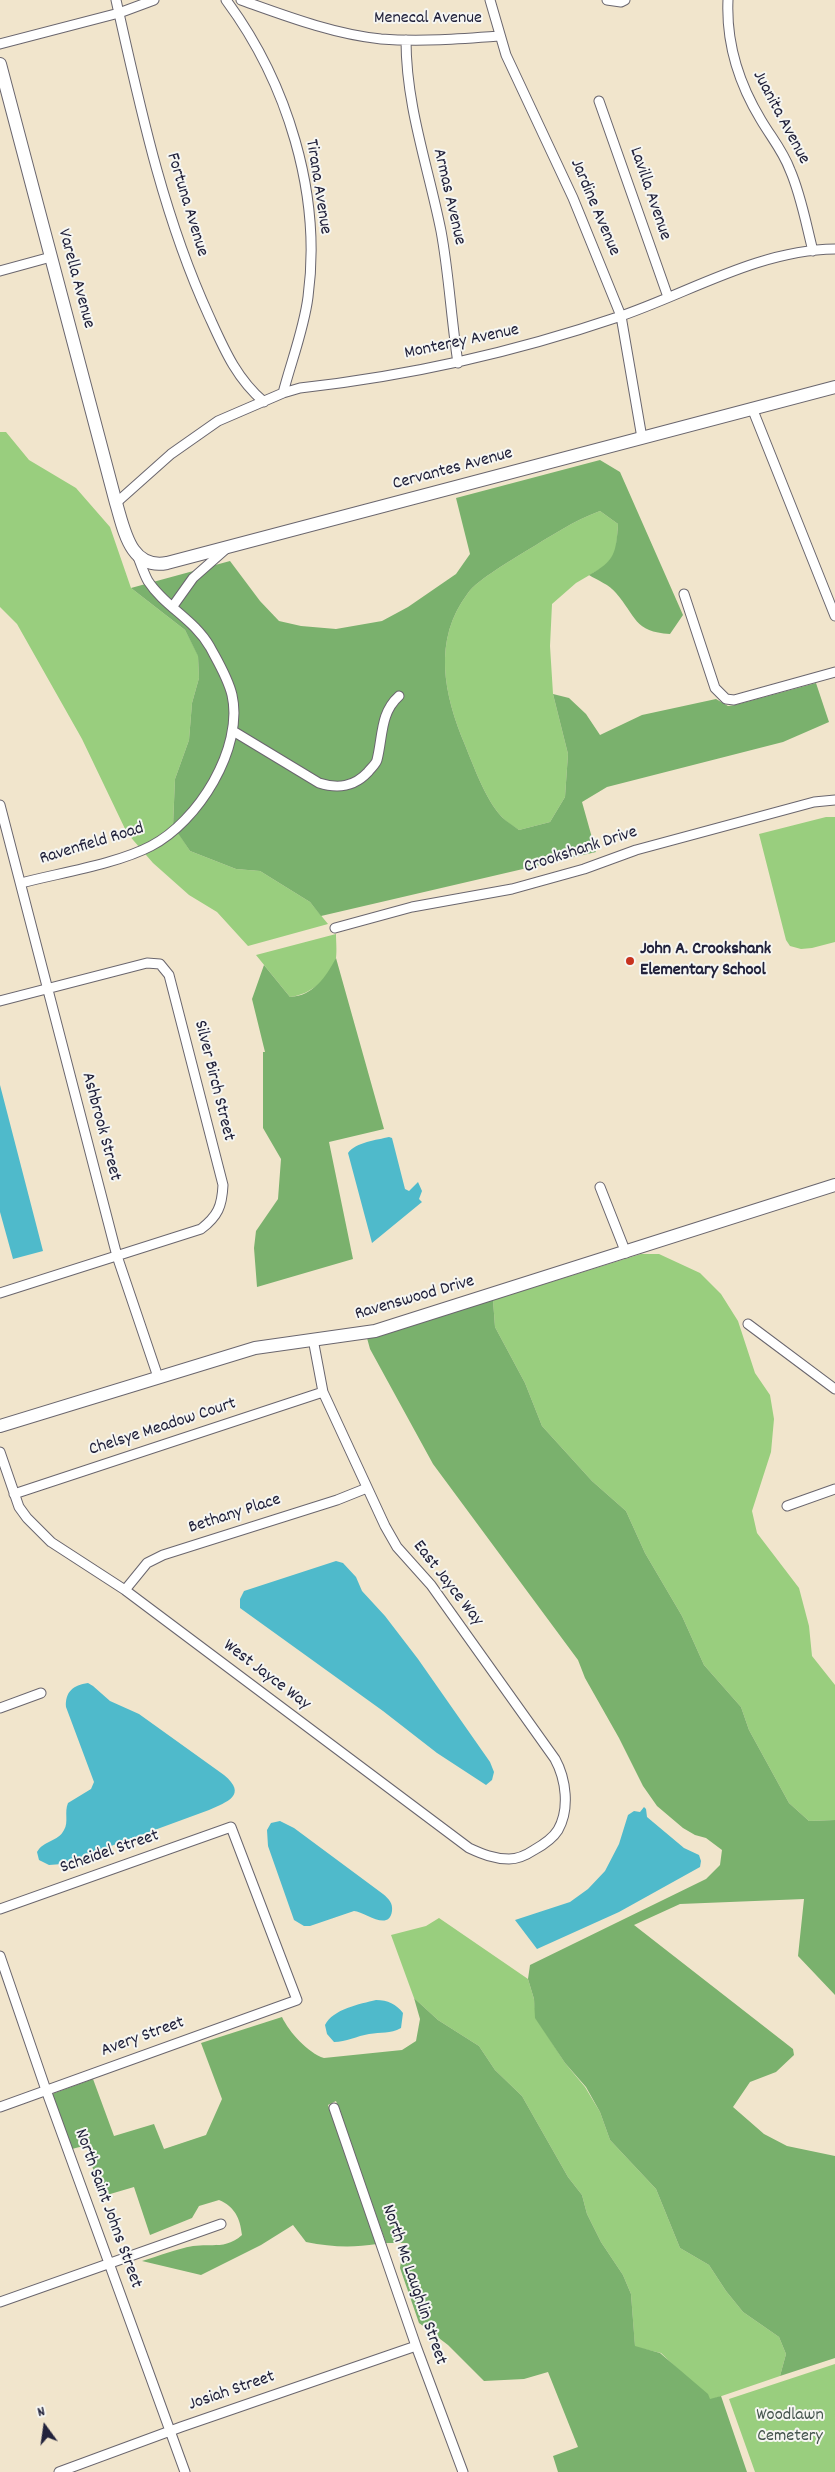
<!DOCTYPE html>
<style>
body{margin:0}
#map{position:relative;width:835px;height:2472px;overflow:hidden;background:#f1e5cc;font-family:Dekko,sans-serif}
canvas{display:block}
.north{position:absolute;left:20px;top:2402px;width:50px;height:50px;-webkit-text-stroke:4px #f6f6f2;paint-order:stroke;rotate:346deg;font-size:14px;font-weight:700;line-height:20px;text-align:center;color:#22223b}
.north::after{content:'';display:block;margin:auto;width:18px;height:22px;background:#22223b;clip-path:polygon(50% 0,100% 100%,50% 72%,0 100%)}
</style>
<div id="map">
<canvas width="835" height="2472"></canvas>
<div class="north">N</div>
</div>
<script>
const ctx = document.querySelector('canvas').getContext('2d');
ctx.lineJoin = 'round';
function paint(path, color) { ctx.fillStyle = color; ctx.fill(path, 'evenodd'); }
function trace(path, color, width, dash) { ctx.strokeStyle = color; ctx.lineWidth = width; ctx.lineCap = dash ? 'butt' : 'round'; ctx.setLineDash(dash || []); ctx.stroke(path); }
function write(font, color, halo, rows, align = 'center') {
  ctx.font = font + ' Dekko,sans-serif'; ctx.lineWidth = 4; ctx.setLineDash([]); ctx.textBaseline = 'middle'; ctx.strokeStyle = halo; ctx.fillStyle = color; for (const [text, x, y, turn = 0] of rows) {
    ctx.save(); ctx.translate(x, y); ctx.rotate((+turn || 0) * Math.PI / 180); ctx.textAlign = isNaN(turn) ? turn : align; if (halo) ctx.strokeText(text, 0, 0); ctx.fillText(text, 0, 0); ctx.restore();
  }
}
paint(new Path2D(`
 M0,432H6L29,460L76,488L110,527L131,588L185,630L198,655L199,678L192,703L189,740L175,779L173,825L190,851L236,869L260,871L310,902L328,924L248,946L217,912L189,895L153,863L127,833L82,739L17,624L0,607Z
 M600,511L618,524L616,552L605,566L576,583L552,604L550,646L553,694L568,754L565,797L550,822L519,830C513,826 505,821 501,816C485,798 474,767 465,745C444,695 432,640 468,593C477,580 512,560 526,551C551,536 573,521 600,511Z
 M826,817H835V942L812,948L801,949L790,946L786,940L759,834Z
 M336,934C336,941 337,951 336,958C331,978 310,995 290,997L256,955Z
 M641,1254H659L700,1273L721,1294L738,1321L755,1373L770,1395L774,1419L771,1452L752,1511L757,1533L799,1588L809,1626L812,1656L835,1685V1820L809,1821L789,1803L749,1730L741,1707L704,1665L682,1616L645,1553L626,1511L592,1481L542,1426L525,1383L495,1327L493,1300Z
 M439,1918L528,1979L534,1999L536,2018L565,2063L585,2087L600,2112L610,2140L656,2189L680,2248L709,2265L726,2291L743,2312L779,2337L786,2354L780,2376L710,2400L661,2353L635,2347L631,2294L623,2275L601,2242L587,2214L582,2195L568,2177L522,2096L495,2070L479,2046L438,2020L414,1998L391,1935L426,1926Z
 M835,2364V2472H755L729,2399Z`), '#99ce7e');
paint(new Path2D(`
 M600,460L620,472L683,615L670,634C634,632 636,616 616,593C610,585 597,580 589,575C615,561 616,553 618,524L600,511C573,521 551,536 526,551C512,560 477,580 468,593C432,640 444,695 465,745C474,767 485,798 501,816C505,821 513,825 519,830L550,822L565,797L568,754L553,694L569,698L586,714L600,735L642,715L716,699L728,706L735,705L816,683L829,722L783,742L607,787L582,802L596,852L321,916L310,902L260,871L236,869L190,851L173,826L175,779L189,740L192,703L199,678L198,656L185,630L131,588L230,561L260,601L279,621L301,626L336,629L382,621L408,607L456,574L470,554L456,498Z
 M336,958L384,1129L329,1142L353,1259L257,1287L254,1248L256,1231L278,1199L281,1159L263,1128V1052H265L252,999L264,965L290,997C313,996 326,977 336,958Z
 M493,1300L495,1327L525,1383L542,1426L592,1481L626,1511L645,1553L682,1616L704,1665L741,1707L749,1730L789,1803L809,1821L835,1820V1995L798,1956L804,1899L680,1904L634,1925L793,2049L794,2055L776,2072L750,2082L733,2107L764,2134L787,2146L835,2156V2358L780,2376L786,2354L779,2337L743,2312L726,2291L709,2265L680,2248L656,2189L610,2140L600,2112L586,2087L565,2063L535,2018L534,1999L528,1979L530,1965L706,1879L720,1865L722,1850L706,1838L695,1835L683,1828L657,1806L643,1786L619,1738L585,1678L578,1660L433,1464L370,1349L367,1338Z
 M414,1998L438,2020L479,2046L495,2070L522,2096L568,2177L582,2195L587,2214L601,2242L623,2275L631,2294L635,2346L660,2353L708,2394L710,2399L721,2396L747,2472H558L553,2456L578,2447L548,2372L524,2379L484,2381L448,2345L419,2323L400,2268L403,2247L408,2243H386L336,2101L328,2105L377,2244C352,2248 331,2247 306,2242L293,2225L261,2245L201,2275L142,2261C159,2256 176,2249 193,2246C212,2243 225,2250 242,2235C240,2218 235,2207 219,2200L199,2206L192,2218L150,2235L134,2187L100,2197L87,2145L72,2149L52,2094L93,2079L114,2136L154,2124L164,2149L206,2135L222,2099L201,2043L282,2017C289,2032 308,2053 324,2058L402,2050L416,2041L420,2019Z`), '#7ab16d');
paint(new Path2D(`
 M0,1085L43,1251L13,1259L0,1212Z
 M389,1137L392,1138L405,1189L409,1191L418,1182L422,1191L419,1199L422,1202L372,1243L348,1153C356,1142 377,1140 389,1137Z
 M336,1561L343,1563L356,1577L362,1591L385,1616L418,1659L490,1762L494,1772L492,1780L486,1785L437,1753L383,1711L240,1608V1599L244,1591Z
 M88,1683L93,1686L110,1701L139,1714L224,1775C248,1795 227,1802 209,1810L62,1864L49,1865L39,1860L37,1852C44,1840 58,1842 64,1830C69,1822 64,1812 68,1803L91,1789L94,1782L66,1707C65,1692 73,1685 88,1683Z
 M644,1807L646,1809L647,1817L684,1848L699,1855L701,1861L700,1867L619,1912L537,1949L515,1920L570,1902L588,1889L605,1871L619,1844L628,1815L634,1811L640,1812Z
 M280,1821L294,1828L383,1894C389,1899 393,1903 392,1911C389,1932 365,1912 354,1911L310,1926H304L294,1920L268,1846L267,1830L271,1823Z
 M376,2000C388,2000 396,2004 403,2013L401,2028C390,2034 381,2032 369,2034C357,2036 346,2042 334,2042L327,2034L325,2025C333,2009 360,2004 376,2000Z`), '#4fbacb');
const street = new Path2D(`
 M116,0C140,107 163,216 209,316C224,349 236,378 264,402
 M226,0C287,82 322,194 308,297C304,329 291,362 283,393
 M241,0C286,16 333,34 381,39C420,42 460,39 499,36
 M490,0L506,55L573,198L621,316L642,438
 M607,0L621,2L625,0
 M728,0C726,44 738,82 761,120C771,137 783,151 790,170C801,195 806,224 813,251
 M406,40C406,106 428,166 441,231C449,274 451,318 458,363
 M0,44L119,13L154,0
 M599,101L668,297
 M0,271L51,257
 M752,408L835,616
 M116,503L171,454L218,421L283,393L300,388C409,376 515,352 618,317C689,293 758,250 835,249
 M684,594L715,688L726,699L734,700L835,672
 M173,606L193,578L227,548
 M233,731L319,783C338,789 354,787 368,772C371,768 376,764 377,760C383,736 380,713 399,696
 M0,805L117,1256L158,1377
 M21,883C59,873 117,864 151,846C198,822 244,748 232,695C228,678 218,662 210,647C194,619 165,607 148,581C144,574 141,564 138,557
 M335,928L412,907L512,889L584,869L636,850L814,802L835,800
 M0,1001L147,963L160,964L169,975L223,1185C222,1206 218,1216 201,1229L0,1293
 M600,1187L626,1253
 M748,1324L835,1389
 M0,1452L19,1507L27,1518L51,1542L125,1590L469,1848C482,1854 494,1859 509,1859C518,1859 528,1854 534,1850C543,1845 553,1838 558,1830C570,1809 566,1779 555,1759L431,1585L397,1547L385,1526L323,1392L313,1339
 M14,1494L323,1392
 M787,1506L835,1489
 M125,1590L147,1563L163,1555L337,1500L367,1488
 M0,1708L41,1693
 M0,1909L231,1827L297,2000L0,2107
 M0,1956L46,2090L185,2472
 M334,2108L416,2346L463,2472
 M0,2302L221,2224
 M59,2472L181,2427L416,2346`);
const secondary = new Path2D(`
 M0,64L116,503C124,529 130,570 167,563L835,387
 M0,1426L255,1348L375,1331L835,1185`);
trace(street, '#6a666e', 11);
trace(secondary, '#6a666e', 14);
trace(street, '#fff', 9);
trace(secondary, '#fff', 12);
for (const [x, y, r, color] of [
 [630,961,5,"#c8321e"]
]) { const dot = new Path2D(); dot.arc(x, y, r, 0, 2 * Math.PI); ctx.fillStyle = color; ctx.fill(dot); trace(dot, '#f6f6f2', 2); }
write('18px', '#22223b', '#f6f6f2', [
 ["Menecal Avenue",428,20],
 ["Juanita Avenue",780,118,62],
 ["Tirana Avenue",317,187,81],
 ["Lavilla Avenue",649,194,71],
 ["Armas Avenue",448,197,77],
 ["Fortuna Avenue",186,205,73],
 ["Jardine Avenue",594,208,67],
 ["Varella Avenue",75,279,75],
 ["Monterey Avenue",462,343,-12],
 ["Cervantes Avenue",453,470,-15],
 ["Ravenfield Road",92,845,-17],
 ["Crookshank Drive",581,851,-18],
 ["Silver Birch Street",213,1081,76],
 ["Ashbrook Street",100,1127,75],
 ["Ravenswood Drive",415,1299,-16],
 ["Chelsye Meadow Court",163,1428,-18],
 ["Bethany Place",235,1515,-18],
 ["East Jayce Way",447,1584,52],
 ["West Jayce Way",266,1676,37],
 ["Scheidel Street",110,1853,-19],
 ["Avery Street",143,2038,-20],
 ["North Saint Johns Street",107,2209,70],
 ["North Mc Laughlin Street",413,2285,71],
 ["Josiah Street",232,2392,-19]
]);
write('bold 18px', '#22223b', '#f6f6f2', [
 ["John A. Crookshank",640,951],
 ["Elementary School",640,972]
], 'left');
write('18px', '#46564f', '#f6f6f2', [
 ["Woodlawn",790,2417],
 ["Cemetery",790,2438]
]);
</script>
